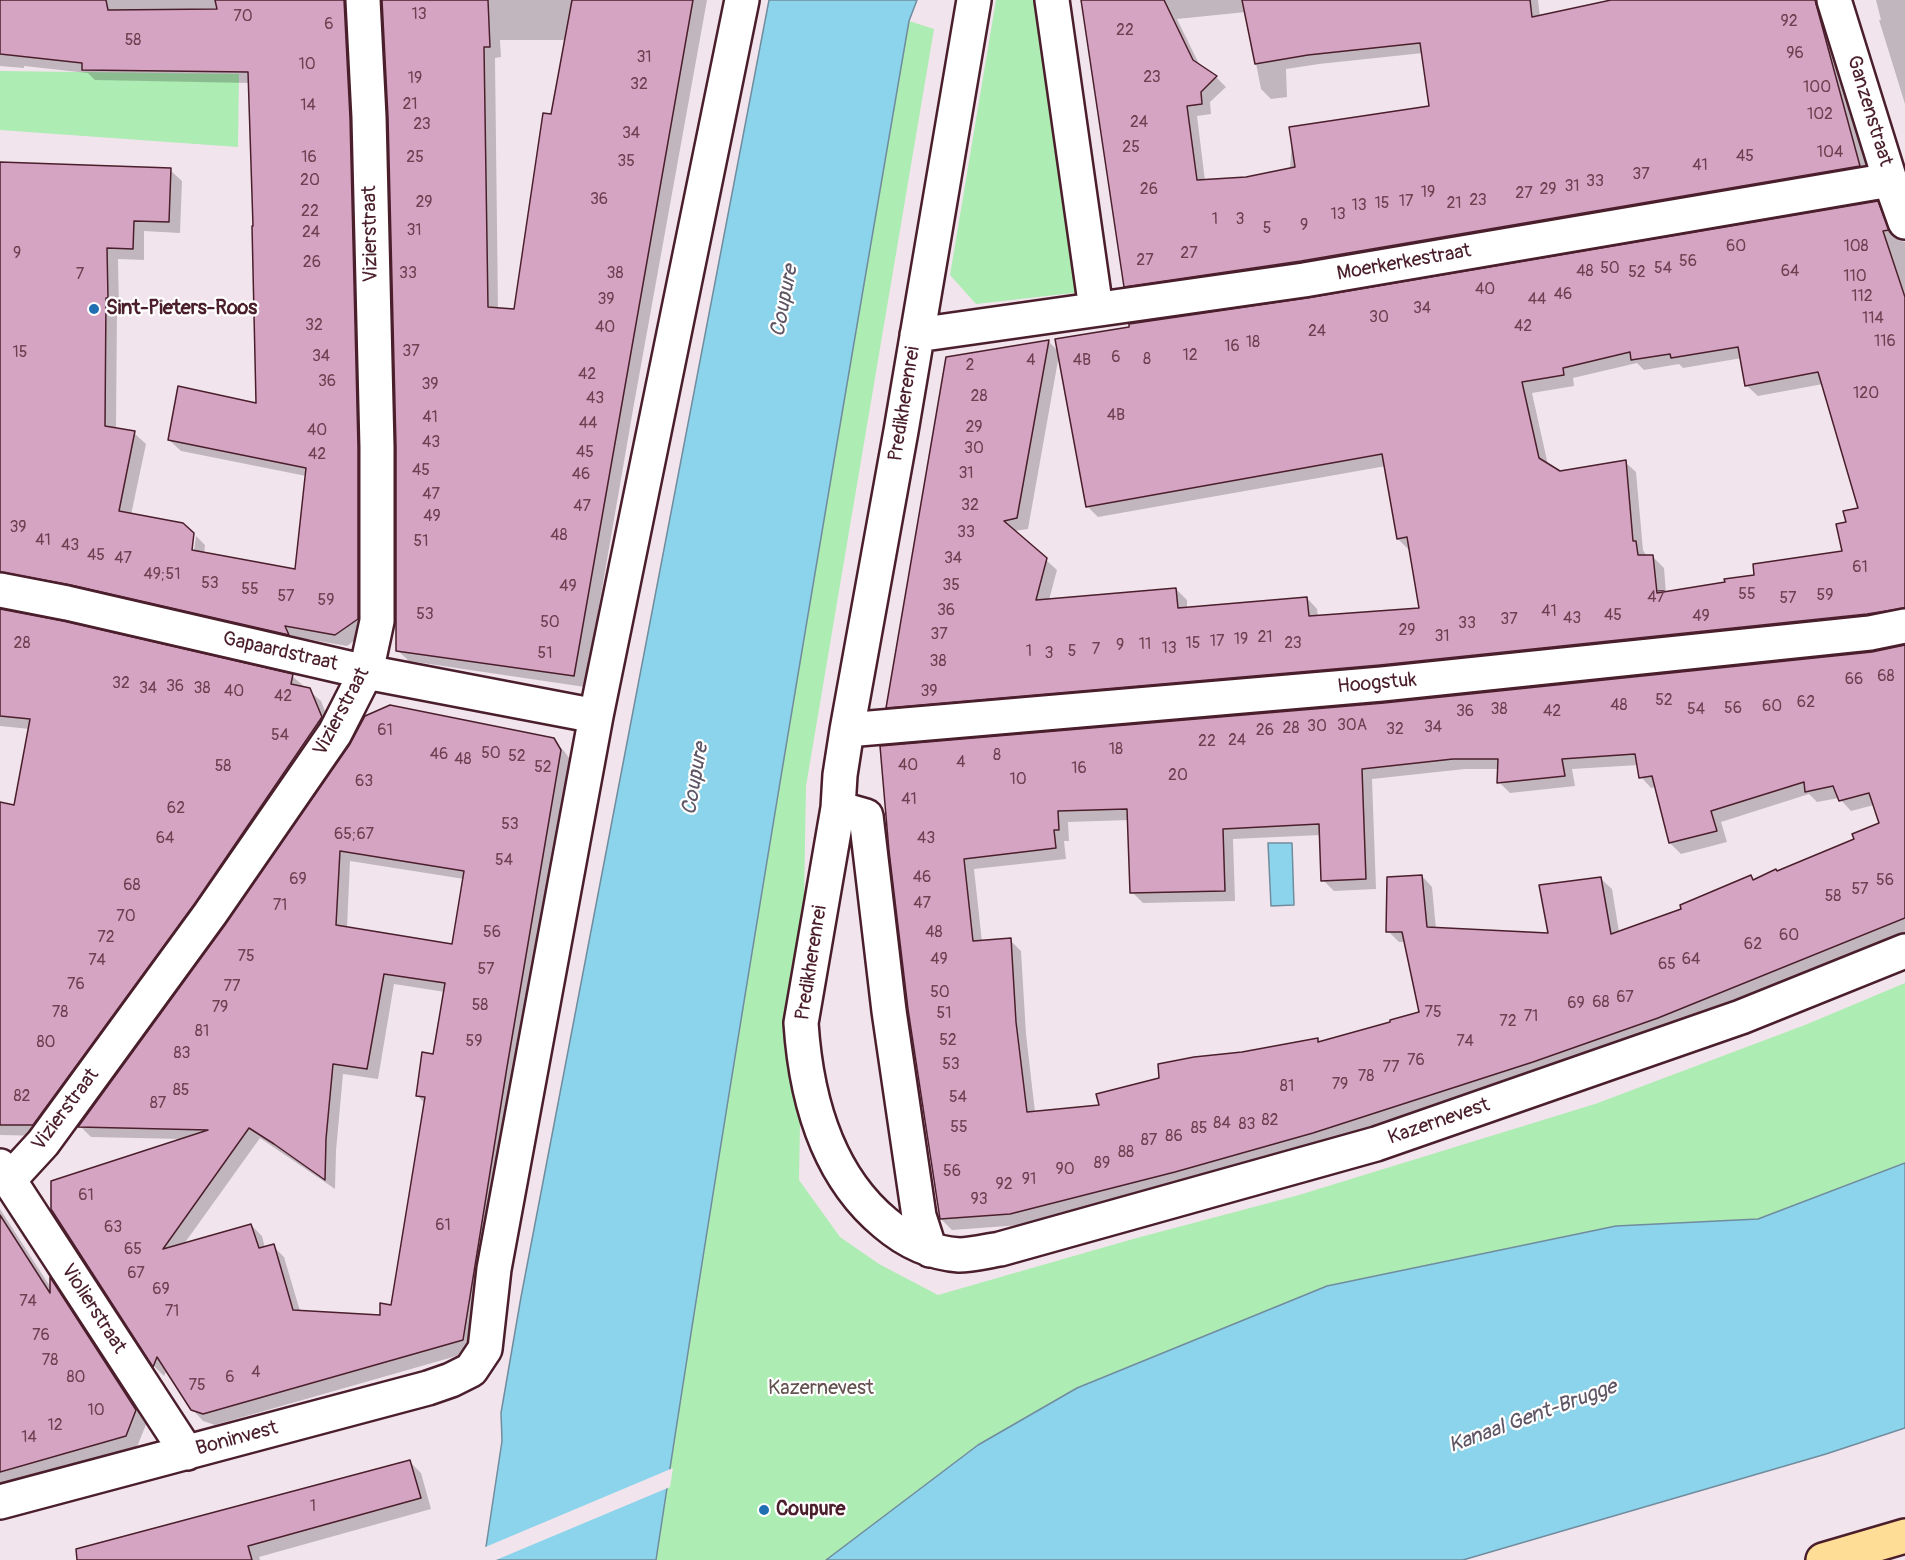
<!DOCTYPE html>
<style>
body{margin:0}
canvas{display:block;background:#f2e4ed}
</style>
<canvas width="1905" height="1560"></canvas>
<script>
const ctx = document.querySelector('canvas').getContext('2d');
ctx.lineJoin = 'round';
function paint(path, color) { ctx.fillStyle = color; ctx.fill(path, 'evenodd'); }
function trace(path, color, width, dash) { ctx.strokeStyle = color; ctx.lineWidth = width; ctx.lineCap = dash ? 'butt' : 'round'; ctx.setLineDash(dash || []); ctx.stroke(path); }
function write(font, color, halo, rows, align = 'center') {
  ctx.font = font + ' Pangolin,sans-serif'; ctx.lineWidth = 4.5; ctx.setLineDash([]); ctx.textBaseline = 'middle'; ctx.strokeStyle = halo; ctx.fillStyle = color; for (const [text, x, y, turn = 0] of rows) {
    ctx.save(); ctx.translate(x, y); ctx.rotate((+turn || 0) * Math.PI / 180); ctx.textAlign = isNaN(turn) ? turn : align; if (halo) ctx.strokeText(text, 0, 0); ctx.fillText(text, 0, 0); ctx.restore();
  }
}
paint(new Path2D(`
 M996,0H1041L1082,292L976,304L950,275Z
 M909,21L934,29L806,786L799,1180L840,1237L879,1264L938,1295L1133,1239L1299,1195L1595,1104L1805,1025L1905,983V1163L1758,1219L1616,1226L1077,1388L978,1445L826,1560H656C732,1046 821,534 909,21Z
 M0,71L239,74L238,147L0,130Z`), '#adecb3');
const water = new Path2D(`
 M769,0H917L909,21C821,534 734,1046 656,1560H484L502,1441L501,1413L521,1297Z
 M1268,843H1292L1294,905L1271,906Z
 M1905,1163V1428L1826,1454L1463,1560H826L978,1445L1077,1388L1327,1286L1616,1226L1758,1219Z`);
paint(water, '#8bd4eb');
trace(water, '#718c9e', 1.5);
paint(new Path2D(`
 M673,1468L670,1487L496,1560H481L483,1548Z`), '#f2e4ed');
paint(new Path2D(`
 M0,0H360L369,630L347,646L295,637L298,645L0,587V163L170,170L182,181L180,233L144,231V260L118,259L119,309H117L116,429L134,433L146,444L131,515L190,558H193L196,536L205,545L204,554L296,571L306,476L181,451L169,440L257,405L250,83L95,80L88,73L24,66V68L0,66Z
 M383,0H707L634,404L585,687L409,661L397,650V447L389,116ZM500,40H566L515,310L498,309L495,58L501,57Z
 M1082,0H1538L1540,17L1644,0H1817L1833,46L1869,176L1135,296L1125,286ZM1246,12L1261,89L1271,99L1287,97L1286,69L1319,64L1423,53L1430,108L1293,128L1290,168L1246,179L1205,181L1197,116L1211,114L1210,102L1226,87L1216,77L1200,66L1177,19Z
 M1876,0H1905V104L1879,20H1881Z
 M1877,203L1888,214L1898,240L1905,242V620L899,718L888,707L947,359L1049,342L1059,352L1307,300ZM1059,355L1087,506L1098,517L1386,466L1398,539L1409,550L1421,609L1318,617L1317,609L1307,598L1187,608V600L1176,589L1049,600L1057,570L1014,531L1028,529ZM1742,358L1747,386L1758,396L1823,384L1860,509L1848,523L1844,552L1726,583L1666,593L1664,568L1653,557H1647L1643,550L1636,472L1625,462L1550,474L1532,393L1574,386L1573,378L1637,363L1644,370L1679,364L1683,368Z
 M0,611L292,676L321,701L332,729L44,1136L0,1135V804L16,807L30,729L0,726Z
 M1905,647V933L1698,1018L1545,1072L1324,1144L1186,1182L1021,1225L952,1230L941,1219L881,747L1384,704L1872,653ZM1639,765L1641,777L1651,788L1656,787L1670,843L1681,854L1727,842L1721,822L1809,794L1817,802L1839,798L1851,811L1874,805L1880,824L1856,839L1777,872L1755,881L1750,877L1683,909L1619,932L1612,889L1601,879L1549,934L1436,929L1432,887L1422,876L1388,931L1399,942H1405L1421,1013L1392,1023L1321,1043L1317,1039L1242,1054L1161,1079L1101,1106L1035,1112L1026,1034L1021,951L1010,940L982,942L974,869L1066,859L1064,841H1069L1068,822L1129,820L1132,892L1143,903L1235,901L1233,839L1321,835L1323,880L1334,891L1376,889L1372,779L1465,769H1499V782L1510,793L1575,786L1572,769Z
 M553,740L564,751L572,762L474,1351L215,1425L203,1421L192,1409L167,1370L164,1376L154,1366L52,1209L182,1139L91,1137L80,1126L227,926L352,744ZM350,861L464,879L453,946L347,928ZM394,984L445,992L434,1055L417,1095L425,1104L392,1307L381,1316L300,1311L284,1257L273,1246L265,1248L262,1236L251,1225L184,1244L260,1138L335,1189L336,1151L343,1074L378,1079Z
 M0,1209L51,1288V1281L61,1290L147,1422L137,1447L0,1486Z
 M410,1462L421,1473L431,1509L259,1557L260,1560H98Z`), '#0003');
const building = new Path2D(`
 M0,0H106L108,10L217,9L215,0H344L350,118L358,447V619L335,635L285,626L289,635L71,585L0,572V162L171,168L169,222L134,221L133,249L107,248L108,298H106L105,426L135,431L119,511L183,523L194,533L192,550L295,569L306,468L168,440L178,386L256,403L252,226H253L248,72L82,70V63L0,54Z
 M382,0H488L490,47H484L488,307L514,309L543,113L551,114L572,0H693L574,676L396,651V447L388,117Z
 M1081,0H1164L1193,60L1217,76L1201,92L1202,104L1187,106L1197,180L1246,177L1295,167L1289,127L1429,106L1420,43L1308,55L1255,64L1242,0H1530L1532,17L1611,0H1815L1860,166L1301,261L1124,287Z
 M1878,201L1889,230L1883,231L1905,297V608L1867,614L1380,665L886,708L946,357L1049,340L1017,518L1004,521L1047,558L1036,600L1176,588L1178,608L1307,597L1309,616L1419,608L1407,537L1397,539L1382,454L1086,507L1055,339L1129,327V324L1307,298ZM1738,347L1745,386L1818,372L1858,508L1843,511L1846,522L1836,524L1842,551L1753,564L1754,575L1724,579L1725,582L1657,593L1653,555H1638L1636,541H1633L1626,460L1560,471L1539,458L1522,382L1564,375L1563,368L1630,352L1631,360L1670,354L1671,358Z
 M0,609L63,621L293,674L291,684L310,688L322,717L195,903L33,1125H0V802L14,805L30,719L0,716Z
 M1905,645V918L1658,1018L1533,1062L1313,1133L1175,1172L1010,1214L940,1219L908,1009L889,851L880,746L1384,703L1872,652ZM1635,754L1639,778L1652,776L1669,843L1717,831L1711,811L1804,782L1805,792L1833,786L1839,801L1869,793L1879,823L1852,834L1854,839L1777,871L1776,869L1753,880L1751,875L1680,905L1681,909L1611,934L1601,877L1539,885L1548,933L1427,927L1422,875L1387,877L1386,932H1402L1419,1012L1390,1020V1022L1318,1042V1038L1242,1052L1194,1057L1158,1064L1159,1078L1096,1094L1099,1105L1027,1112L1016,1022L1011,938L973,941L964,859L1056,848L1054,830H1059L1058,811L1127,809L1130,893L1225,891L1223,829L1319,824L1321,881L1366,879L1362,769L1453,759H1498L1497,783L1565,776L1562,759Z
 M390,705L554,738L561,750L507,1067L463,1340L203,1414L191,1410L157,1357L153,1367L51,1209V1181L208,1130L78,1127L225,925L350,744L365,716ZM340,851L464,871L452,944L336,925ZM384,974L445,983L433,1054L422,1052L416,1096L425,1097L391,1305L380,1303V1315L293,1310L274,1244L259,1248L251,1224L163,1249L249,1128L274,1144L325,1180L326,1139L333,1064L367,1069Z
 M0,1215L50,1293V1277L136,1410L126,1436L0,1472Z
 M410,1460L421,1498L248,1546L252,1560H77L76,1549Z`);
paint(building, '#d5a4c3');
trace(building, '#4a1f2b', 1.5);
const street = new Path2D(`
 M974,0L901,431L847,730L840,775L838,808L801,1023C806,1098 826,1174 885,1223C906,1241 931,1253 959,1255C972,1255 987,1251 1000,1249L1376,1144L1741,1017L1905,951
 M1052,0L1096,309
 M1834,0L1890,180L1905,222
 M917,335L1304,280L1890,180
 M0,590L67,603L366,672L596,716
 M847,730L1382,684L1870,633L1905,626
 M838,808L866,816L889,1011L919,1216L930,1250
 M0,1166L187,1453
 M9,1180L43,1143L210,914L335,733L366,672L377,621V447L369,117L363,0
 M0,1502L428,1388L451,1380L471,1370L485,1349L494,1269L596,716L742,0`);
const primary = new Path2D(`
 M1823,1560L1905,1536`);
trace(street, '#4a1f2b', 38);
trace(primary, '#4a1f2b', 38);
trace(street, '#fff', 33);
trace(primary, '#fedd96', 33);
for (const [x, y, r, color] of [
 [94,309,6,"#1f6fb2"],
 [764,1510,6,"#1f6fb2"]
]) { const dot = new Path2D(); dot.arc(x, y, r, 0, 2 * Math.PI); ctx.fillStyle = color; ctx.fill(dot); trace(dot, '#fff', 2); }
write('16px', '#6d4051', null, [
 ["13",419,15],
 ["70",243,17],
 ["92",1789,22],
 ["6",329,25],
 ["22",1125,31],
 ["58",133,41],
 ["96",1795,54],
 ["31",644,58],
 ["10",307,65],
 ["23",1152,78],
 ["19",415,79],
 ["32",639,85],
 ["100",1817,88],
 ["21",410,105],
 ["14",308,106],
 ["102",1820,115],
 ["24",1139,123],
 ["23",422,125],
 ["34",631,134],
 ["25",1131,148],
 ["104",1830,153],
 ["45",1745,157],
 ["16",309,158],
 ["25",415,158],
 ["35",626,162],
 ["41",1700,166],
 ["37",1641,175],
 ["20",310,181],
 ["33",1595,182],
 ["31",1572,187],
 ["26",1149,190],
 ["29",1548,190],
 ["19",1428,193],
 ["27",1524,194],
 ["36",599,200],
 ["23",1478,201],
 ["17",1406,202],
 ["29",424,203],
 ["15",1382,204],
 ["21",1454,204],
 ["13",1359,206],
 ["22",310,212],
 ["13",1338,215],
 ["1",1215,220],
 ["3",1240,220],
 ["9",1304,226],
 ["5",1267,229],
 ["31",414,231],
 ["24",311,233],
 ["60",1736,247],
 ["108",1856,247],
 ["9",17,254],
 ["27",1189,254],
 ["27",1145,261],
 ["56",1688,262],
 ["26",312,263],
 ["50",1610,269],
 ["54",1663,269],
 ["48",1585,272],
 ["64",1790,272],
 ["52",1637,273],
 ["33",408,274],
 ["38",615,274],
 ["7",80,275],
 ["110",1855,277],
 ["40",1485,290],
 ["46",1563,295],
 ["112",1862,297],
 ["39",606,300],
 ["44",1537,300],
 ["34",1422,309],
 ["30",1379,318],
 ["114",1873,319],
 ["32",314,326],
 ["42",1523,327],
 ["40",605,328],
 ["24",1317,332],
 ["116",1885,342],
 ["18",1253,343],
 ["16",1232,347],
 ["37",411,352],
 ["15",20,353],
 ["12",1190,356],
 ["34",321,357],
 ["6",1116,358],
 ["8",1147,360],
 ["4",1031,361],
 ["4B",1082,361],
 ["2",970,366],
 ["42",587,375],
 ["36",327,382],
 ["39",430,385],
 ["120",1866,394],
 ["28",979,397],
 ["43",595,399],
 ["4B",1116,416],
 ["41",430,418],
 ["44",588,424],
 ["29",974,428],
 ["40",317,431],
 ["43",431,443],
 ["30",974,449],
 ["45",585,453],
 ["42",317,455],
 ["45",421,471],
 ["31",966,474],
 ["46",581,475],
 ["47",431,495],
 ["32",970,506],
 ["47",582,507],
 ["49",432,517],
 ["39",18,528],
 ["33",966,533],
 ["48",559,536],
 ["41",43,541],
 ["51",421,542],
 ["43",70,546],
 ["45",96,556],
 ["47",123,559],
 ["34",953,559],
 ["61",1860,568],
 ["49;51",162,575],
 ["53",210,584],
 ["35",951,586],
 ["49",568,587],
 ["55",250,590],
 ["55",1747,595],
 ["59",1825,596],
 ["57",286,597],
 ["47",1656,598],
 ["57",1788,599],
 ["59",326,601],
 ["36",946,611],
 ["41",1549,612],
 ["53",425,615],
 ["45",1613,616],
 ["49",1701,617],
 ["43",1572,619],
 ["37",1509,620],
 ["50",550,623],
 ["33",1467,624],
 ["29",1407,631],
 ["37",939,635],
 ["31",1442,637],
 ["21",1265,638],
 ["19",1241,640],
 ["17",1217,642],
 ["28",22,644],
 ["15",1193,644],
 ["23",1293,644],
 ["11",1145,645],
 ["9",1120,646],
 ["13",1169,649],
 ["7",1096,650],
 ["1",1029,652],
 ["5",1072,652],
 ["51",545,654],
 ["3",1049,654],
 ["38",938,662],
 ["68",1886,677],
 ["66",1854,680],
 ["32",121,684],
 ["36",175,687],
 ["34",148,689],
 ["38",202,689],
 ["40",234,692],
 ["39",929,692],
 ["42",283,697],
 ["52",1664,701],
 ["62",1806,703],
 ["48",1619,706],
 ["60",1772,707],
 ["56",1733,709],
 ["38",1499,710],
 ["54",1696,710],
 ["36",1465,712],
 ["42",1552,712],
 ["30A",1352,726],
 ["30",1317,727],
 ["34",1433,728],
 ["28",1291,729],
 ["32",1395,730],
 ["61",385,731],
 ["26",1265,731],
 ["54",280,736],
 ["24",1237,741],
 ["22",1207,742],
 ["18",1116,750],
 ["50",491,754],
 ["46",439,755],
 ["8",997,756],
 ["52",517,757],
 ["48",463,760],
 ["4",961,763],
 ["40",908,766],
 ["58",223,767],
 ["52",543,768],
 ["16",1079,769],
 ["20",1178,776],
 ["10",1018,780],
 ["63",364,782],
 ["41",909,800],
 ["62",176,809],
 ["53",510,825],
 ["65;67",354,835],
 ["64",165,839],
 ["43",926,839],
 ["54",504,861],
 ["46",922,878],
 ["69",298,880],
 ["56",1885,881],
 ["68",132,886],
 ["57",1860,890],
 ["58",1833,897],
 ["47",922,904],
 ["71",280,906],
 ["70",126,917],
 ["56",492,933],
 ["48",934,933],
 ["60",1789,936],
 ["72",106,938],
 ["62",1753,945],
 ["75",246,957],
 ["49",939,960],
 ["64",1691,960],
 ["74",97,961],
 ["65",1667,965],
 ["57",486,970],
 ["76",76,985],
 ["77",232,987],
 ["50",940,993],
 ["67",1625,998],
 ["68",1601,1003],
 ["69",1576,1004],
 ["58",480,1006],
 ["79",220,1008],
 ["78",60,1013],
 ["75",1433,1013],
 ["51",944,1014],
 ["71",1531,1017],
 ["72",1508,1022],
 ["81",202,1032],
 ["52",948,1041],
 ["59",474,1042],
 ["74",1465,1042],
 ["80",46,1043],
 ["83",182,1054],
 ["76",1416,1061],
 ["53",951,1065],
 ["77",1391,1068],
 ["78",1366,1077],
 ["79",1340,1085],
 ["81",1287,1087],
 ["85",181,1091],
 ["82",22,1097],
 ["54",958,1098],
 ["87",158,1104],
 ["82",1270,1121],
 ["84",1222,1124],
 ["83",1247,1125],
 ["55",959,1128],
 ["85",1199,1129],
 ["86",1174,1137],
 ["87",1149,1141],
 ["88",1126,1153],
 ["89",1102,1164],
 ["90",1065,1170],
 ["56",952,1172],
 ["91",1029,1180],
 ["92",1004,1185],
 ["61",86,1196],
 ["93",979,1200],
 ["61",443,1226],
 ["63",113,1228],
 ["65",133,1250],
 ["67",136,1274],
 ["69",161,1290],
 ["74",28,1302],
 ["71",172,1312],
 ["76",41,1336],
 ["78",50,1361],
 ["4",256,1373],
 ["80",76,1378],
 ["6",230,1378],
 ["75",197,1386],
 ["10",96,1411],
 ["12",55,1426],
 ["14",29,1438],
 ["1",313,1507]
]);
write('20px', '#4a1f2b', '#fff', [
 ["Ganzenstraat",1869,111,73],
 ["Vizierstraat",371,234,-91],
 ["Moerkerkestraat",1404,263,-10],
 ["Predikherenrei",905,404,-81],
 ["Gapaardstraat",280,652,13],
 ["Hoogstuk",1377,684,-5],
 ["Vizierstraat",342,712,-62],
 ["Predikherenrei",812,963,-81],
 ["Vizierstraat",66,1110,-53],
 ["Kazernevest",1439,1122,-19],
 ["Violierstraat",93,1309,57],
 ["Boninvest",237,1439,-15]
]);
write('bold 20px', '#4a1f2b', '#fff', [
 ["Sint-Pieters-Roos",106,309],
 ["Coupure",776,1510]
], 'left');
write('20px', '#63524d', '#fff', [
 ["Kazernevest",821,1389]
]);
write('italic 21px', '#5e5565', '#fff', [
 ["Coupure",785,301,-79],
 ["Coupure",696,779,-80],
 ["Kanaal Gent-Brugge",1533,1417,-20]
]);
</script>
